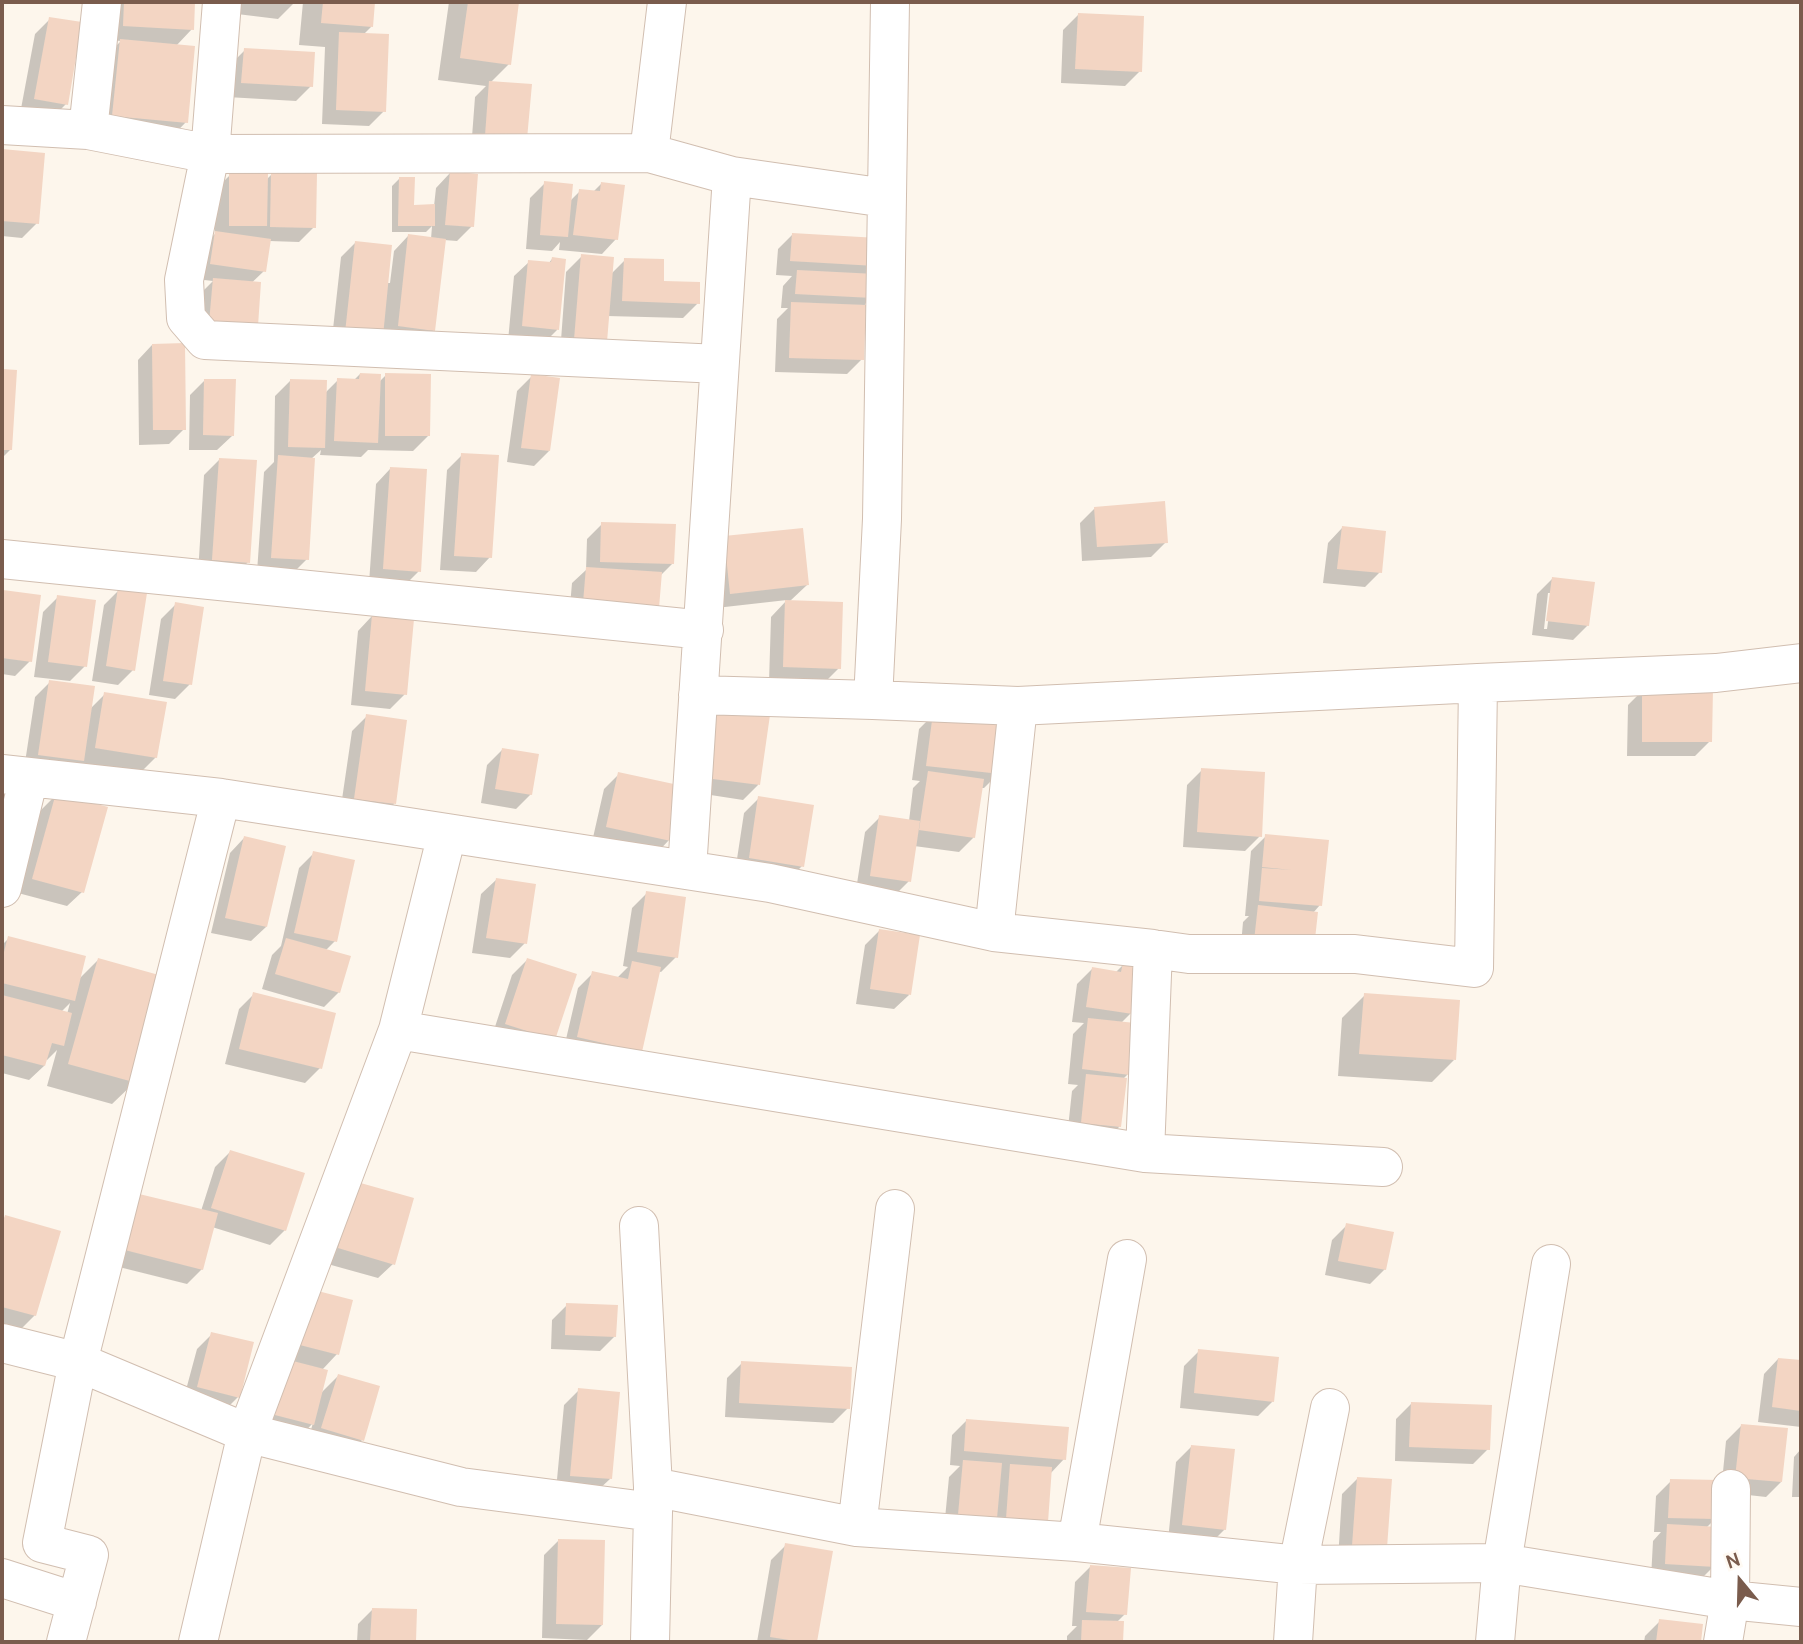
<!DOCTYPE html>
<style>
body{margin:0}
#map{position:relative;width:1803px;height:1644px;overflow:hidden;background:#fdf6ec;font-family:Cabin,sans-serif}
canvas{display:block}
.frame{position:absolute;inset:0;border:4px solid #7a5c4d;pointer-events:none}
.north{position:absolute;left:1705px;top:1546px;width:70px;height:70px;-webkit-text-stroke:5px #fffaf3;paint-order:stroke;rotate:341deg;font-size:19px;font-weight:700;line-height:28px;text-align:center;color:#7a5c4d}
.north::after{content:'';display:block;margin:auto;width:24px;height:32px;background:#7a5c4d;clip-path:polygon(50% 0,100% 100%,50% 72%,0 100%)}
</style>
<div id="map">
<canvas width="1803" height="1644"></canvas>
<div class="frame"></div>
<div class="north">N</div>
</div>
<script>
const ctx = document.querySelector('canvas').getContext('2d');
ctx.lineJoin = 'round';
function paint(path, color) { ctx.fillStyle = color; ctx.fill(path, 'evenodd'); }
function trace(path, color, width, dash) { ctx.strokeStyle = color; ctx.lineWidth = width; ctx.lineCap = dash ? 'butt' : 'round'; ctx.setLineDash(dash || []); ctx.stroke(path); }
paint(new Path2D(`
 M117,2H194L192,29L176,46L186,122L164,145L91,138L98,64L121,41L109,40Z
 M238,2H295L278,19L237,14Z
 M303,2H374L371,27L363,35L384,111L369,126L322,124L325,47L299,45Z
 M449,2H518L509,64L490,83L530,86L471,150L475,97L486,86L438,80Z
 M1078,15L1140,71L1125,86L1061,83L1063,30Z
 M50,19L66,104L51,119L20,114L35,34Z
 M245,50L311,86L296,101L227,97L230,65Z
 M2,151L43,154L37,223L22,238L2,236Z
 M450,173L472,226L457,241L444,240L434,330L419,345L331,347L341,257L356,242L387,283H390L394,251L408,236L431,239L432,226L426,232H392V186L399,179L412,206H434L436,188Z
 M230,175L266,180L271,175L314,227L299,242L269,241L264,271L195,337L199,295L213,281L196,279L200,248L215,234V190Z
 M545,183L570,201L580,191L593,192L601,184L616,239L602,254L559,250L560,242L552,251L526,249L530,198Z
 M793,234L874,266L865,275L872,297L865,304L862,359L847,374L775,372L777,319L788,308H781L783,286L792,276L776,275L778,249Z
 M582,256L611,274L625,260L698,303L683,318L607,316L560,354L566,272Z
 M552,259L557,330L542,345L508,341L514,276L529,262L548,264Z
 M152,345L184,429L169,444L139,445L138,360Z
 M2,370L15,371L10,450L2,458Z
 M360,374L379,382L386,375L428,436L413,451L368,450L361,457L320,455L321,450L311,459L307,559L292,574L257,572L264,472L274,462L275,396L290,381L325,393L338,380H354Z
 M532,376L549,451L534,466L507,462L517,391Z
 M205,380L232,436L217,450H189L190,395Z
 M462,455L490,557L476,572L440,570L447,470Z
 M219,460L248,562L233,577L198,574L204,475Z
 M390,469L419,571L404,586L369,583L376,484Z
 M1095,508L1166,542L1151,557L1082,561L1080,523Z
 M602,524L673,563L660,576L569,617L572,583L586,570L587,539Z
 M1342,528L1380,572L1365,587L1323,583L1328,543Z
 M710,553L807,585L789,602L839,668L824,683L769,682L771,617L787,600L716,608Z
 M1552,579L1588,625L1573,640L1532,635L1537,594ZM1548,593H1552L1547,629H1544Z
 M119,590L133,670L118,685L92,681L104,605Z
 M3,592L30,661L15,676L2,674V593Z
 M58,597L85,666L70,681L34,677L43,612Z
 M176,604L190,684L175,699L149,695L161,619Z
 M372,616L405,694L390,709L351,705L358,631Z
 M50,682L90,709L105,694L156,757L141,772L80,763L67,775L24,769L35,697Z
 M1643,690L1710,741L1695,756H1627L1628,705Z
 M933,715L999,773L984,788H981L974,837L959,852L914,846L909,881L894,896L856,890L865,832L880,817L909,821L913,788L920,781L912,780L919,729Z
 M367,716L394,804L379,818L340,813L352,731Z
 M768,716L758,785L743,800L691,792Z
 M502,750L531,794L516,809L481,803L487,765Z
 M1202,770L1260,836L1245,851L1183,847L1187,785Z
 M619,774L669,840L655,855L592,842L604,789Z
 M56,795L82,892L67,906L18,893L41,810Z
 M759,798L802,866L787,881L735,872L744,813Z
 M1266,836L1320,905L1313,913L1240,956L1243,922L1249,916H1245L1251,851Z
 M244,838L266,927L251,941L211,933L230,853Z
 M314,853L335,941L325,951L339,992L324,1007L262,989L272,955L281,946L299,868Z
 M496,880L525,943L510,958L472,953L481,894Z
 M647,893L676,957L661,972L658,971L641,1051L563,1052L578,988L593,973L617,978L628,967L623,966L632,908Z
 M880,930L909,995L894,1009L856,1004L865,945Z
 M9,938L78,980L98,960L135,1082L112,1104L47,1086L57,1050L47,1060L46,1059L44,1066L29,1080L2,1073V945ZM70,1003L67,1014L61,1012Z
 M527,960L554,1039H491L512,975Z
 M1123,965L1131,1013L1121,1023L1128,1074L1123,1079L1120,1126L1105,1141L1067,1137L1072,1091L1078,1085L1068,1084L1073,1034L1084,1023L1072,1022L1077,984L1092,969L1115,973Z
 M254,994L320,1068L305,1083L225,1064L239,1009Z
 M1365,995L1454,1060L1432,1082L1338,1076L1342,1018Z
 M230,1152L285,1230L270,1245L212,1227L202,1269L187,1284L107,1264L121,1210L201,1211L215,1167Z
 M343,1199L393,1264L378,1278L324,1263Z
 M5,1217L35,1315L20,1330L2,1325V1221Z
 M1347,1225L1385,1269L1370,1284L1325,1275L1332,1240Z
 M567,1305L615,1336L600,1351L551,1349L552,1320Z
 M296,1306L337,1354L322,1370L320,1394L338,1376L362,1440L347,1455L307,1443L313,1423L298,1439L257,1428Z
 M212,1334L238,1397L223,1412L183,1401L197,1349Z
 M1199,1351L1273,1401L1258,1416L1180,1408L1184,1366Z
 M1778,1359L1801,1362V1427L1758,1422L1764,1374Z
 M742,1363L848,1408L833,1423L725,1417L727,1378Z
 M579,1390L610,1479L595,1493L556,1490L564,1405Z
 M1411,1404L1488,1449L1473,1464L1395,1461L1396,1419Z
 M967,1420L1064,1459L1050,1474L1046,1522L944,1529L949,1477L960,1466L950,1465L952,1435Z
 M1741,1426L1781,1482L1766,1497L1721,1492L1726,1441Z
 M1191,1447L1225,1529L1210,1544L1168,1540L1176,1462Z
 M1801,1449V1497H1792L1794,1457Z
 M1357,1479L1386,1547L1338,1560L1342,1494Z
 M1671,1481L1715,1519L1706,1528L1714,1566L1699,1581L1651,1578L1653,1541L1661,1532H1654L1656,1496Z
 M559,1540L602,1625L587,1640L542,1638L544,1555Z
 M786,1545L831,1552L816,1642H757L771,1560Z
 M1090,1567L1125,1614L1117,1622H1122L1121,1642H1067V1636L1077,1626H1072L1075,1582Z
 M373,1609L415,1611L414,1642H357L358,1624Z
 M1660,1621L1701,1626L1699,1642H1644L1645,1636Z`), '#0003');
paint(new Path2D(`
 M124,2H195L194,30L123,26Z
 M323,2H375L373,27L321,23Z
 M468,2H519L511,65L460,58Z
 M1078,13L1144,16L1142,72L1075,69Z
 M49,17L82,22L68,105L34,99Z
 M339,32L389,34L386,112L336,110Z
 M120,39L195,46L188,123L112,116Z
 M244,48L315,52L313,87L241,83Z
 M489,81L532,84L527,139L485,136Z
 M2,149L45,153L39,224L2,221Z
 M450,171L478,174L474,227L445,225Z
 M229,173H268L267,226H229Z
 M271,173H317L316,228L270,227Z
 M399,177H415L414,205L435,204V226H398Z
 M544,181L573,184L568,237L540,235Z
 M601,182L625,185L618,240L573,235L579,189L600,191Z
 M215,231L271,239L266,272L210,264Z
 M792,233L878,238L876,266L790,261Z
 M408,234L446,239L435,331L398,326Z
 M355,241L392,245L383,336L345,333Z
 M581,254L614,257L607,342L574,340Z
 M552,257L566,259L559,330L522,326L528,260L551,262Z
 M624,258L664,259V281L700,282V304L622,301Z
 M797,270L875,274L873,298L795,294Z
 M213,278L261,282L258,326L209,323Z
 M791,302L866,305L864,360L789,358Z
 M185,343L186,430H153L152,344Z
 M2,369L17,370L12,450H2Z
 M360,373L381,374L378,443L334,441L337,378L359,379Z
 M385,373L431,374L430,436H385Z
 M531,374L560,378L550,451L521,448Z
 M204,379H236L234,436L203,435Z
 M290,379L327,380L325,448L288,447Z
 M461,453L499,455L492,558L454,556Z
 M278,455L315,458L309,560L271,558Z
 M219,458L257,460L250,563L212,560Z
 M390,467L427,469L421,572L383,569Z
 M1165,501L1168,543L1097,547L1094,507Z
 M601,522L676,524L674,564L600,562Z
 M1342,526L1386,531L1382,573L1337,569Z
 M803,528L809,585L730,594L724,536Z
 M586,567L662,572L659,608L583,603Z
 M1552,577L1595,582L1589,626L1546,621Z
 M118,588L147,593L135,671L106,666Z
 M3,590L41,595L32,662L2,658Z
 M57,595L96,600L87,667L48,662Z
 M785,600L843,602L841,669L783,667Z
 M175,602L204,607L192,685L163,681Z
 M372,615L414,619L407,695L365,691Z
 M49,680L95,686L84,761L38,755Z
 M1642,688H1713L1712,742H1642Z
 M104,692L167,702L157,758L95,748Z
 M715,707L770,715L760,785L705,778Z
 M933,713L1008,722L1001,774L926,766Z
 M366,714L407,720L396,804L354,799Z
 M502,748L539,754L532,795L495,789Z
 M1201,768L1265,772L1262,837L1197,832Z
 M928,771L984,779L975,838L919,830Z
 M618,772L683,786L671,841L606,827Z
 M56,793L108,807L84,893L32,879Z
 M758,796L814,805L804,867L749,858Z
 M879,815L920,821L911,882L870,876Z
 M1265,834L1329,840L1322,906L1259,901L1262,868L1292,870L1262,867Z
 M244,836L286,846L267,927L225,918Z
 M313,851L355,860L337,942L294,933Z
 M496,878L536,884L527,944L486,938Z
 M646,891L686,897L678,958L637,952Z
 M1258,905L1318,912L1314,948L1254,941Z
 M879,929L920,935L911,995L870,989Z
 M8,936L86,956L75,1001L2,983V960Z
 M286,938L351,956L340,993L275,974Z
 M98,958L166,977L137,1083L68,1064Z
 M527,958L577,974L555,1040L505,1024Z
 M632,961L661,967L642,1052L577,1037L592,971L628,979Z
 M1123,963L1140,965L1133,1014L1086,1007L1092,967L1121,972Z
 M253,992L336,1013L322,1069L239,1049Z
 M1364,993L1460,1000L1456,1060L1359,1054Z
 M2,995L72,1013L64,1046L52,1043L45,1066L2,1055Z
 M1088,1018L1135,1023L1130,1075L1082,1069Z
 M1086,1074L1127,1078L1121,1127L1081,1123Z
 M230,1150L305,1173L286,1231L211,1208Z
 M357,1182L414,1198L395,1265L338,1248Z
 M135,1193L218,1213L203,1270L121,1249Z
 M5,1215L61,1231L36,1316L2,1307V1226Z
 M1346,1223L1394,1232L1386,1270L1338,1261Z
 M310,1289L353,1300L339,1355L296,1344Z
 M566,1303L618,1305L616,1337L565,1335Z
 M211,1332L254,1342L240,1398L197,1387Z
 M1198,1349L1279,1357L1274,1402L1194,1393Z
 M1778,1358L1801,1360V1411L1772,1407Z
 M285,1359L328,1370L314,1425L271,1414Z
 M741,1361L852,1367L850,1409L739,1403Z
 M338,1374L380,1386L364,1441L321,1428Z
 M578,1388L620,1392L612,1479L570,1476Z
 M1411,1402L1492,1405L1490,1450L1409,1447Z
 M966,1419L1069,1427L1066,1460L964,1451Z
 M1741,1424L1788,1428L1782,1482L1735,1478Z
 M1191,1445L1235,1449L1226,1530L1182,1525Z
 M963,1460L1002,1463L997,1518L958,1515Z
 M1010,1464L1052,1467L1048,1522L1006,1519Z
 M1357,1477L1392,1479L1387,1548L1352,1546Z
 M1670,1479L1719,1480L1717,1519L1668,1518Z
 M1667,1524L1719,1527L1716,1567L1665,1564Z
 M558,1539L605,1540L603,1625L556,1624Z
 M785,1543L833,1551L817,1642H802L770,1637Z
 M1090,1565L1131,1568L1127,1615L1086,1612Z
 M372,1608L417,1609L416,1642H370Z
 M1659,1619L1703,1624L1701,1642H1656Z
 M1082,1620L1124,1621L1123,1642H1081Z`), '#f3d5c3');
const minor = new Path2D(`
 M222,2L210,154L649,153L732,176L687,870
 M2,125L88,130L210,154L184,280L186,318L205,340L719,364
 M88,130L102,2
 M649,153L667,2
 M732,176L886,198
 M2,559L704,630
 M698,695L873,700L882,519L890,2
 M873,700L1018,706L1478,683L1716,673L1801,663
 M2,774L221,798L770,883L994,932L1153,949L1189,954H1355L1474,968L1478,683
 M2,888L29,777
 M994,932L1018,706
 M398,1030L1145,1153L1383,1167
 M1145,1153L1153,949
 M639,1226L653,1487
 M2,1343L78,1362L247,1433L461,1487L653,1512
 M857,1527L895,1209
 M1077,1542L1127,1259
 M2,1578L77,1602
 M66,1642L89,1555L42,1543L78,1362L221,798
 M198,1642L247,1433L398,1030L447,834
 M650,1642L653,1512V1487L857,1527L1077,1542L1298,1565L1502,1563L1730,1600L1801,1607
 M1293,1642L1298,1565L1330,1408
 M1495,1642L1502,1563L1551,1264
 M1723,1642L1730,1600L1731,1489`);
trace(minor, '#d1beb0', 40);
trace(minor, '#fff', 38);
</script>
